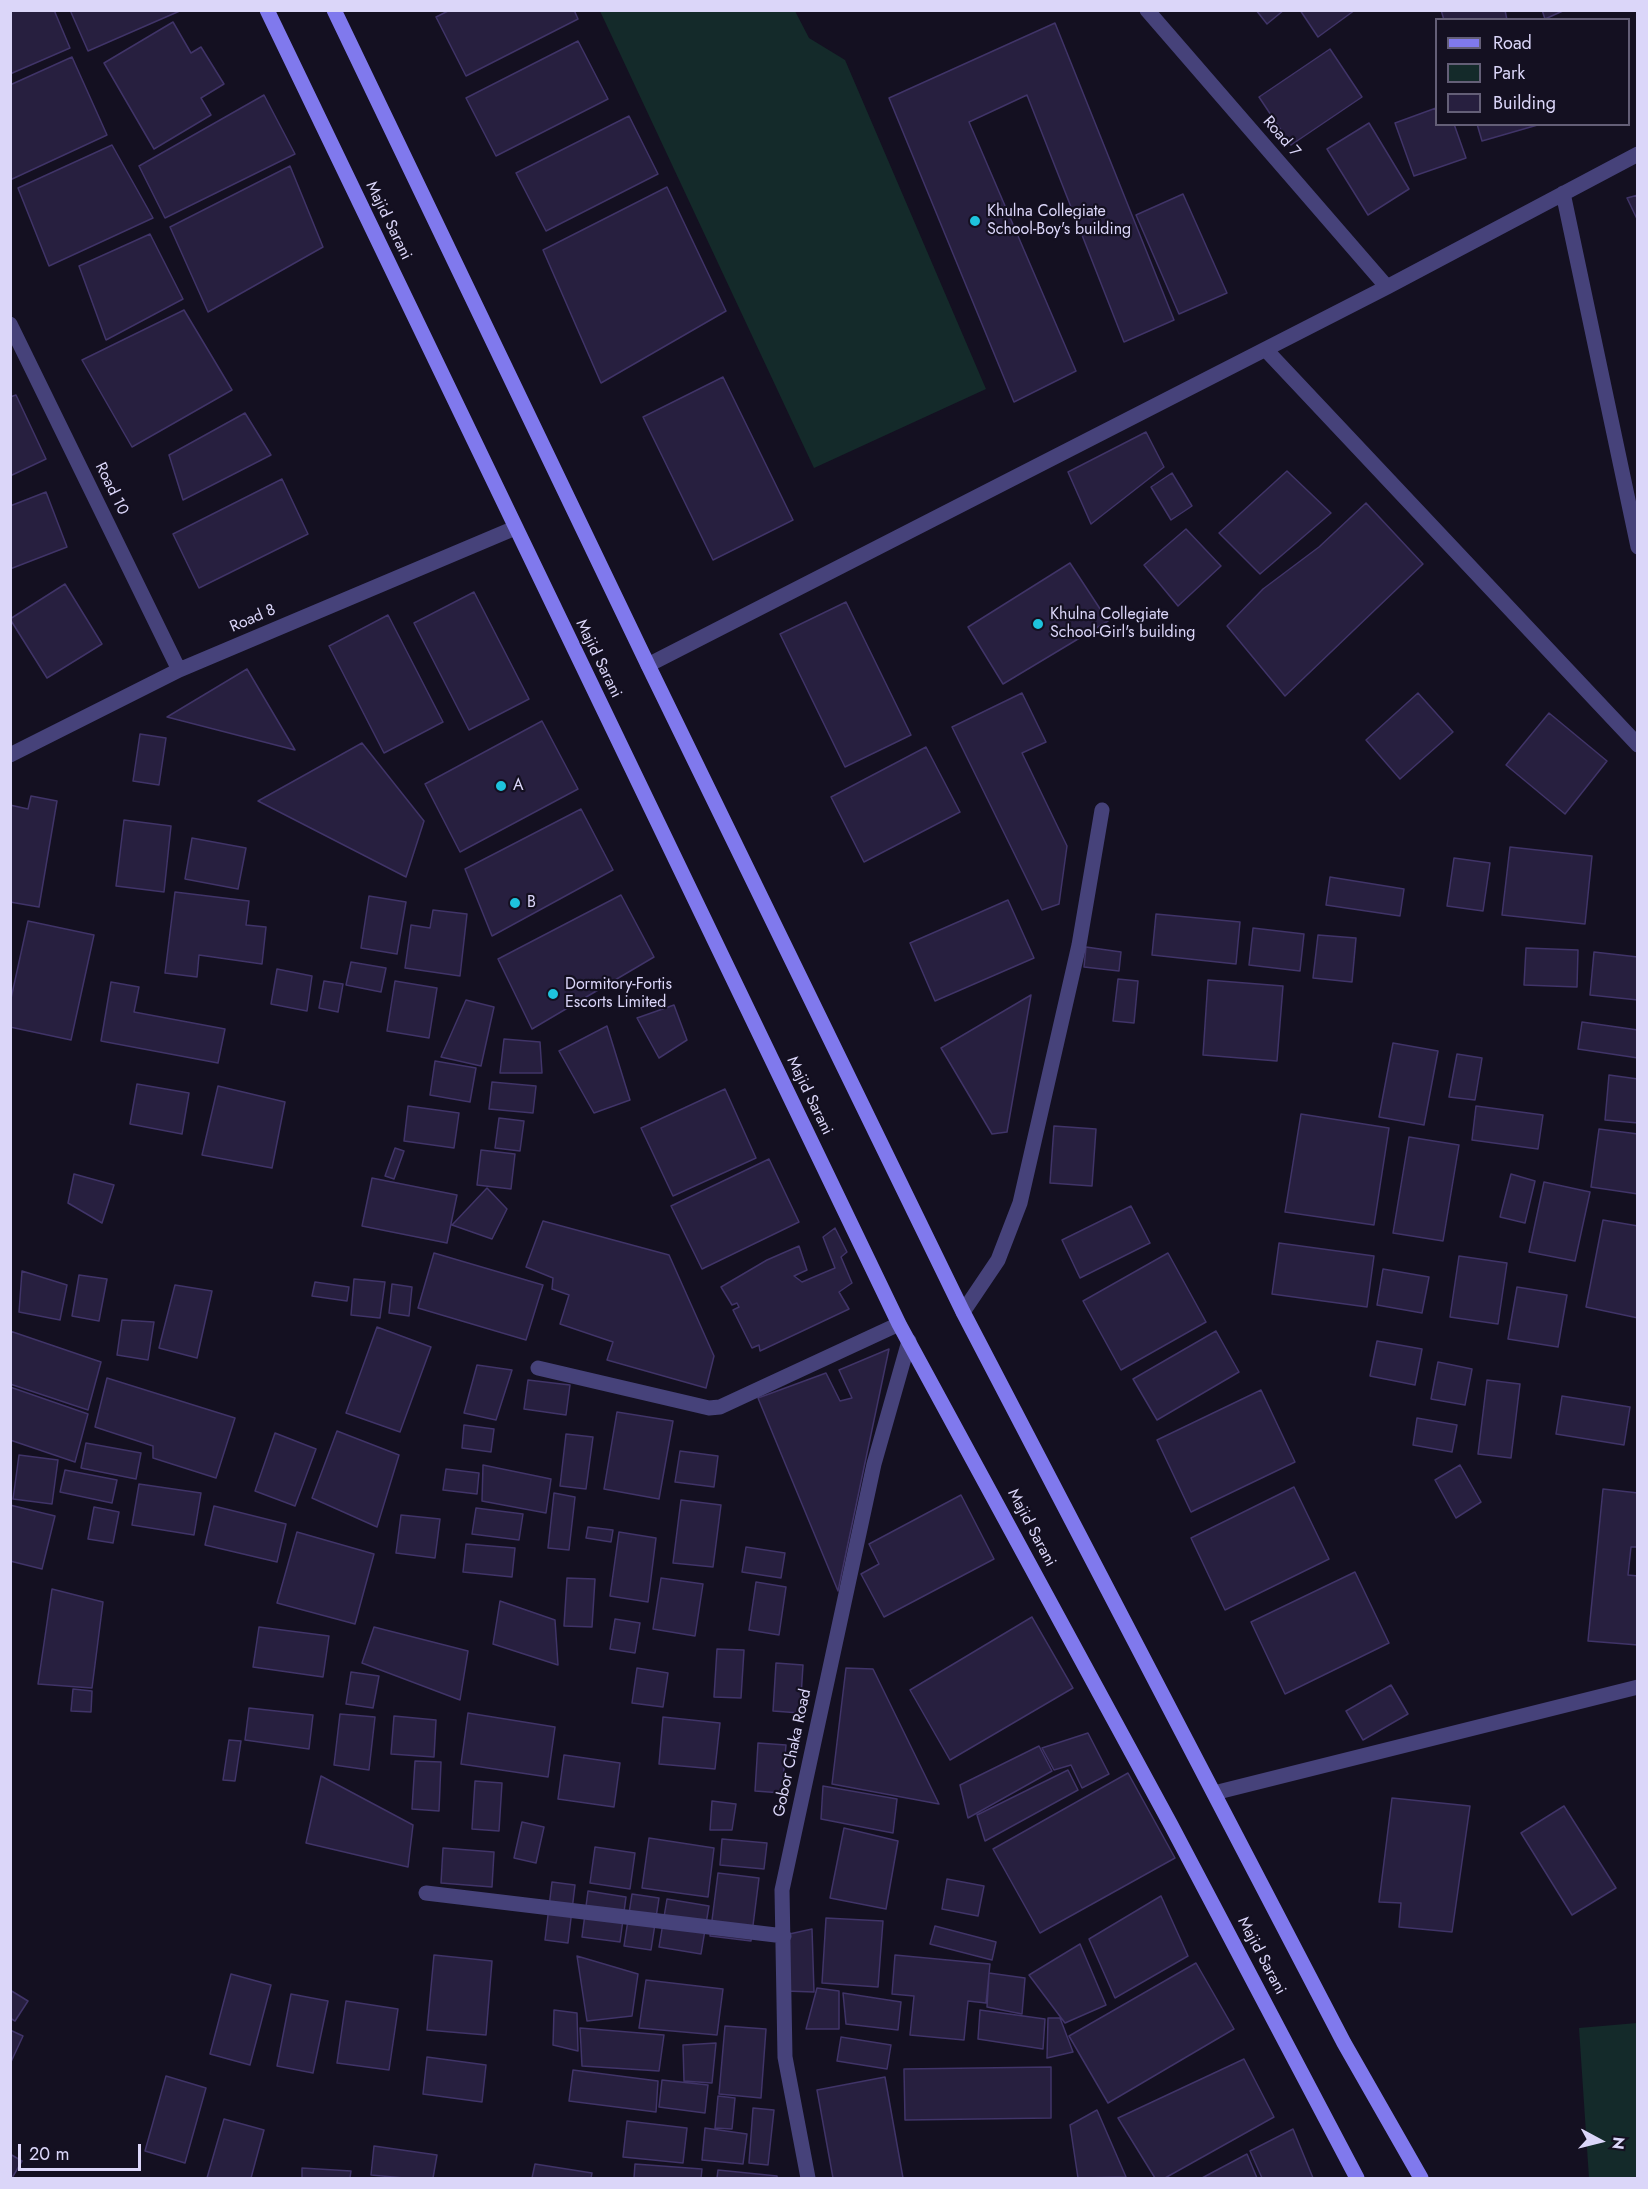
<!DOCTYPE html>
<style>
body{margin:0}
#map{position:relative;width:1648px;height:2189px;overflow:hidden;background:#141021;font-family:Jost,sans-serif}
canvas{display:block}
.frame{position:absolute;inset:0;border:12px solid #dbd6f9;pointer-events:none}
.legend{position:absolute;left:1435px;top:18px;width:195px;height:108px;box-sizing:border-box;background:#141021;border:2px solid #645f77;margin:0;padding:8px 10px;list-style:none;font-size:18px;color:#dbd6f9}
.legend li{display:flex;align-items:center;gap:12px;height:30px}
.legend b{width:30px;border:2px solid #645f77}
.north{position:absolute;left:1570px;top:2111px;width:60px;height:60px;-webkit-text-stroke:4px #141021;paint-order:stroke;rotate:97deg;font-size:16px;font-weight:700;line-height:24px;text-align:center;color:#dbd6f9}
.north::after{content:'';display:block;margin:auto;width:21px;height:27px;background:#dbd6f9;clip-path:polygon(50% 0,100% 100%,50% 72%,0 100%)}
.scale{position:absolute;left:18px;top:2144px;width:123px;height:27px;box-sizing:border-box;border:3px solid #dbd6f9;border-top:0;padding-left:8px;font-size:18px;line-height:21px;white-space:nowrap;color:#dbd6f9;-webkit-text-stroke:4px #141021;paint-order:stroke}
</style>
<div id="map">
<canvas width="1648" height="2189"></canvas>
<div class="frame"></div>
<ul class="legend">
<li><b style="height:8px;background:#8079ed"></b>Road</li>
<li><b style="height:16px;background:#142a2a"></b>Park</li>
<li><b style="height:16px;background:#271f3f"></b>Building</li>
</ul>
<div class="north">N</div>
<div class="scale">20 m</div>
</div>
<script>
const ctx = document.querySelector('canvas').getContext('2d');
ctx.lineJoin = 'round';
function paint(path, color) { ctx.fillStyle = color; ctx.fill(path, 'evenodd'); }
function trace(path, color, width, dash) { ctx.strokeStyle = color; ctx.lineWidth = width; ctx.lineCap = dash ? 'butt' : 'round'; ctx.setLineDash(dash || []); ctx.stroke(path); }
function write(font, color, halo, rows, align = 'center') {
  ctx.font = font + ' Jost,sans-serif'; ctx.lineWidth = 4.5; ctx.setLineDash([]); ctx.textBaseline = 'middle'; ctx.strokeStyle = halo; ctx.fillStyle = color; for (const [text, x, y, turn = 0] of rows) {
    ctx.save(); ctx.translate(x, y); ctx.rotate((+turn || 0) * Math.PI / 180); ctx.textAlign = isNaN(turn) ? turn : align; if (halo) ctx.strokeText(text, 0, 0); ctx.fillText(text, 0, 0); ctx.restore();
  }
}
paint(new Path2D(`
 M600,11H795L809,38L845,60L986,389L814,468Z
 M1637,2023V2178H1589L1579,2028Z`), '#142a2a');
const building = new Path2D(`
 M10,10H54L70,48L10,74Z
 M70,10H182L88,51Z
 M450,10H574L578,19L466,76L436,17Z
 M1256,10H1284L1267,24Z
 M1300,10H1355L1318,37Z
 M1441,10H1505L1507,20H1444Z
 M1542,10H1565L1545,19Z
 M173,22L191,53L201,47L224,84L201,98L211,115L154,149L104,63Z
 M1055,23L1174,320L1124,342L1027,95L969,122L1076,371L1014,402L889,98Z
 M578,41L608,99L496,156L466,98Z
 M1330,49L1362,97L1291,145L1259,97Z
 M72,57L107,135L10,180V85Z
 M264,95L295,154L165,218L139,166Z
 M1436,108V124H1454L1466,158L1414,176L1395,123Z
 M629,116L658,174L546,231L516,173Z
 M1369,123L1409,189L1368,215L1327,149Z
 M1477,124H1541L1482,141Z
 M112,145L153,218L49,266L18,188Z
 M290,166L323,247L208,312L170,227Z
 M667,187L726,311L601,383L543,250Z
 M1183,194L1227,293L1179,314L1136,215Z
 M1638,195V221L1627,198Z
 M150,234L183,299L106,340L79,266Z
 M184,310L232,390L132,447L82,360Z
 M723,377L793,520L713,560L643,417Z
 M16,395L46,459L10,476V397Z
 M245,413L271,455L183,500L169,455Z
 M1146,432L1164,467L1091,524L1068,472Z
 M1287,471L1331,513L1260,574L1219,533Z
 M1172,473L1192,506L1171,520L1151,487Z
 M282,479L308,534L199,588L173,534Z
 M46,492L67,547L10,569V506Z
 M1366,503L1423,564L1285,696L1227,626L1263,589L1319,547Z
 M1186,529L1221,566L1178,606L1144,565Z
 M1070,563L1108,621L1003,684L968,627Z
 M65,584L102,644L47,678L10,619Z
 M474,592L529,699L469,730L414,623Z
 M846,602L911,735L845,767L780,634Z
 M388,615L443,722L384,753L329,646Z
 M247,669L295,750L167,717Z
 M1022,693L1046,742L1022,753L1067,846L1059,904L1042,910L952,727Z
 M1418,693L1453,732L1400,779L1366,740Z
 M1549,713L1607,761L1565,814L1506,765Z
 M542,721L578,789L460,852L425,784Z
 M140,734L166,738L159,785L133,781Z
 M362,743L424,821L406,877L258,801Z
 M926,747L960,812L864,862L831,797Z
 M31,796L57,801L39,907L10,902V805L28,809Z
 M581,809L613,870L492,936L465,869Z
 M124,820L171,826L164,892L116,886Z
 M192,838L246,848L238,889L185,879Z
 M1510,847L1592,856L1585,924L1502,915Z
 M1454,858L1490,863L1483,911L1447,906Z
 M1330,877L1404,889L1400,916L1326,905Z
 M175,892L249,901L246,925L266,927L262,964L199,955L197,977L165,973Z
 M621,895L654,957L532,1029L498,959Z
 M369,896L406,902L397,954L361,948Z
 M1008,900L1034,958L935,1001L910,943Z
 M433,910L467,914L460,976L405,968L411,925L430,928Z
 M1156,914L1240,922L1236,964L1152,955Z
 M28,921L94,935L71,1040L10,1027V1003Z
 M1253,928L1304,934L1300,971L1249,965Z
 M1318,935L1356,938L1352,982L1313,978Z
 M1086,947L1121,952L1119,971L1084,967Z
 M1526,948L1578,950L1577,987L1524,985Z
 M1594,952L1638,957V1000L1590,995Z
 M351,962L386,968L381,992L346,985Z
 M277,969L312,976L307,1011L271,1004Z
 M1118,979L1138,981L1134,1023L1113,1021Z
 M1208,980L1283,986L1277,1061L1203,1055Z
 M324,981L343,984L338,1012L319,1008Z
 M395,981L437,988L429,1038L387,1031Z
 M111,982L139,987L134,1012L225,1029L218,1063L101,1041Z
 M1031,995L1007,1132L992,1134L941,1048Z
 M466,1000L494,1007L481,1066L441,1057Z
 M674,1005L687,1040L659,1058L637,1018Z
 M1582,1022L1638,1030V1058L1578,1049Z
 M607,1026L630,1100L594,1113L559,1051Z
 M504,1039L540,1042L542,1073H500Z
 M1393,1043L1438,1051L1424,1125L1379,1117Z
 M1457,1054L1482,1058L1475,1100L1449,1097Z
 M435,1061L476,1068L470,1102L430,1095Z
 M1609,1075L1638,1079V1123L1605,1120Z
 M492,1082L536,1086L533,1113L489,1109Z
 M137,1084L189,1093L182,1134L130,1124Z
 M218,1086L285,1102L272,1168L202,1155Z
 M725,1089L756,1158L673,1196L641,1128Z
 M408,1106L459,1113L454,1148L404,1141Z
 M1476,1106L1543,1115L1538,1149L1472,1140Z
 M1301,1114L1389,1128L1374,1225L1285,1212Z
 M499,1118L524,1121L520,1151L495,1148Z
 M1054,1126L1096,1129L1092,1186L1050,1183Z
 M1599,1129L1638,1134V1194L1591,1187Z
 M1409,1137L1459,1145L1443,1241L1393,1233Z
 M395,1148L404,1151L394,1179L385,1176Z
 M481,1150L515,1154L511,1189L477,1185Z
 M769,1159L799,1222L702,1269L671,1206Z
 M74,1174L114,1185L102,1223L68,1203Z
 M1511,1174L1535,1181L1525,1223L1500,1217Z
 M372,1178L457,1195L447,1243L362,1226Z
 M1544,1182L1590,1192L1575,1261L1529,1252Z
 M487,1188L507,1209L492,1239L452,1225Z
 M1131,1206L1150,1243L1080,1278L1062,1240Z
 M1603,1220L1638,1226V1318L1586,1307Z
 M543,1221L669,1255L714,1356L706,1388L607,1360L613,1342L560,1324L569,1295L552,1289L553,1278L526,1267Z
 M835,1228L847,1252L841,1257L852,1283L839,1292L849,1309L760,1351L759,1345L752,1348L733,1310L739,1307L737,1303L732,1305L721,1287L767,1260L799,1246L807,1270L794,1276L802,1282L835,1268L823,1237Z
 M1279,1243L1374,1256L1367,1307L1272,1294Z
 M434,1253L543,1285L526,1340L418,1308Z
 M1168,1253L1206,1322L1121,1370L1083,1301Z
 M1459,1256L1507,1263L1498,1324L1450,1317Z
 M1383,1269L1429,1277L1422,1313L1377,1305Z
 M22,1271L67,1285L60,1320L19,1312Z
 M79,1275L107,1279L99,1321L72,1316Z
 M354,1279L385,1282L380,1318L351,1315Z
 M315,1282L349,1287L347,1301L312,1296Z
 M392,1284L412,1287L409,1316L389,1313Z
 M175,1285L212,1291L197,1358L159,1348Z
 M1517,1287L1567,1295L1558,1347L1508,1339Z
 M122,1320L154,1322L148,1360L117,1355Z
 M377,1327L431,1347L400,1432L346,1413Z
 M10,1331L101,1362L88,1410L10,1384Z
 M1216,1331L1239,1372L1157,1420L1133,1379Z
 M1377,1341L1422,1349L1415,1385L1370,1376Z
 M889,1349L838,1591L758,1398L826,1373L840,1401L852,1398L839,1370Z
 M1438,1362L1472,1369L1465,1405L1431,1399Z
 M477,1365L512,1370L496,1420L464,1413Z
 M107,1378L235,1418L216,1478L153,1458V1446L95,1427Z
 M528,1380L570,1385L566,1415L524,1409Z
 M1487,1380L1520,1384L1511,1458L1478,1454Z
 M10,1387L88,1414L75,1462L10,1440Z
 M1261,1390L1295,1462L1191,1512L1157,1440Z
 M1562,1396L1630,1407L1624,1445L1556,1434Z
 M617,1412L673,1421L659,1499L604,1489Z
 M1417,1418L1457,1425L1452,1452L1413,1445Z
 M464,1425L494,1429L491,1452L462,1448Z
 M337,1431L399,1455L377,1527L312,1498Z
 M275,1433L316,1449L295,1506L255,1491Z
 M566,1434L593,1437L586,1489L560,1486Z
 M86,1443L141,1453L136,1479L81,1468Z
 M680,1451L718,1456L714,1487L675,1482Z
 M19,1455L58,1460L52,1504L13,1499Z
 M483,1465L551,1479L546,1513L482,1501Z
 M1460,1465L1481,1502L1456,1518L1435,1480Z
 M446,1469L479,1473L477,1494L443,1490Z
 M65,1470L117,1480L112,1503L60,1492Z
 M139,1484L201,1493L194,1535L132,1525Z
 M1294,1487L1329,1559L1225,1610L1191,1538Z
 M1603,1489L1638,1493V1547H1631L1628,1575L1638,1576V1645L1588,1641Z
 M554,1493L575,1497L569,1550L548,1548Z
 M961,1495L994,1559L884,1617L861,1574L879,1564L869,1544Z
 M681,1500L721,1505L713,1567L673,1563Z
 M10,1505L55,1516L42,1569L10,1561Z
 M214,1506L286,1524L277,1562L205,1545Z
 M94,1507L119,1512L113,1543L88,1539Z
 M476,1508L523,1514L519,1540L472,1534Z
 M401,1515L440,1519L435,1558L396,1553Z
 M588,1527L613,1530L611,1542L586,1538Z
 M297,1532L374,1554L355,1624L277,1603Z
 M619,1532L656,1538L648,1602L610,1596Z
 M466,1544L515,1548L512,1577L463,1572Z
 M746,1547L785,1553L781,1578L742,1572Z
 M1355,1572L1389,1643L1285,1694L1251,1622Z
 M567,1578L595,1579L592,1627L564,1626Z
 M661,1578L703,1584L695,1636L653,1629Z
 M756,1582L786,1587L779,1635L749,1630Z
 M52,1589L103,1602L92,1688L38,1684Z
 M500,1601L555,1620L558,1665L493,1644Z
 M1032,1617L1073,1688L950,1760L910,1690Z
 M615,1619L640,1623L635,1653L610,1649Z
 M259,1627L329,1636L323,1677L253,1667Z
 M374,1627L468,1651L460,1700L362,1663Z
 M717,1649L744,1650L741,1698L714,1697Z
 M776,1663L803,1665L800,1713L773,1711Z
 M637,1668L668,1673L663,1707L632,1703Z
 M846,1668L873,1669L939,1804L832,1784Z
 M351,1672L379,1676L373,1708L346,1704Z
 M1391,1685L1408,1714L1363,1740L1346,1711Z
 M73,1689L92,1691L91,1712L71,1711Z
 M249,1708L313,1715L309,1749L245,1740Z
 M468,1713L555,1727L548,1777L461,1764Z
 M340,1714L375,1717L369,1770L334,1765Z
 M394,1716L436,1720L434,1757L391,1754Z
 M663,1717L720,1723L715,1769L659,1764Z
 M1088,1733L1109,1774L1082,1788L1071,1765L1054,1770L1042,1748Z
 M229,1740L241,1741L235,1781L223,1780Z
 M758,1743L786,1745L782,1793L755,1791Z
 M1039,1746L1052,1771L968,1818L960,1785Z
 M564,1755L620,1763L614,1807L558,1799Z
 M415,1761L441,1762L439,1811L412,1809Z
 M1068,1770L1078,1790L985,1841L977,1815Z
 M1128,1773L1175,1858L1040,1933L993,1849Z
 M321,1776L413,1825L408,1867L306,1843Z
 M475,1781L502,1783L499,1831L472,1829Z
 M823,1786L897,1799L893,1833L821,1819Z
 M1392,1798L1470,1806L1452,1932L1399,1927L1401,1903L1379,1902Z
 M712,1801L736,1804L732,1830H710Z
 M1564,1806L1616,1888L1572,1915L1521,1833Z
 M522,1822L544,1827L536,1863L514,1858Z
 M844,1828L898,1841L886,1909L830,1898Z
 M649,1838L714,1848L708,1897L642,1888Z
 M722,1839L767,1843L764,1869L720,1865Z
 M595,1847L635,1853L630,1889L590,1883Z
 M443,1848L494,1852L492,1887L441,1883Z
 M718,1873L759,1878L751,1941L710,1936Z
 M947,1879L984,1886L978,1916L942,1909Z
 M552,1882L575,1885L568,1943L545,1940Z
 M588,1891L626,1897L620,1942L582,1937Z
 M632,1894L659,1898L651,1950L624,1946Z
 M1161,1896L1188,1956L1115,1998L1089,1939Z
 M667,1899L709,1906L701,1954L659,1947Z
 M826,1918L883,1921L878,1987L822,1983Z
 M935,1926L996,1942L992,1960L930,1944Z
 M812,1929L814,1992L785,1991V1935Z
 M1080,1944L1106,2005L1065,2023L1029,1975Z
 M434,1955L492,1961L486,2035L427,2030Z
 M895,1955L990,1964L986,2003L968,2001L964,2040L910,2035L914,1996L892,1994Z
 M577,1956L638,1974L632,2016L587,2021Z
 M1196,1963L1234,2029L1108,2103L1069,2036Z
 M989,1973L1025,1978L1022,2014L987,2007Z
 M231,1974L271,1985L250,2065L210,2054Z
 M646,1980L723,1989L717,2035L639,2028Z
 M817,1988L839,1991V2029H806Z
 M10,1990L28,2001L15,2021L10,2018Z
 M843,1993L901,2002L898,2030L846,2024Z
 M291,1994L328,2001L313,2073L277,2066Z
 M346,2001L398,2009L389,2070L337,2063Z
 M554,2010L577,2013L578,2051L553,2045Z
 M980,2010L1045,2019L1043,2049L978,2039Z
 M1048,2018H1060L1073,2052L1047,2058Z
 M725,2026L766,2029L761,2098L719,2094Z
 M580,2028L664,2035L659,2071L582,2066Z
 M10,2030L23,2036L10,2064Z
 M841,2037L891,2045L887,2069L837,2061Z
 M716,2043L712,2083L684,2081L683,2045Z
 M427,2057L486,2065L482,2102L423,2094Z
 M1244,2059L1274,2117L1165,2178H1155L1118,2118Z
 M1051,2067V2118L905,2120L904,2069Z
 M573,2070L658,2081L656,2112L569,2101Z
 M166,2076L206,2088L185,2163L145,2151Z
 M885,2077L903,2178H833L817,2090Z
 M662,2080L708,2085L705,2113L659,2107Z
 M718,2096L735,2098L732,2129L715,2128Z
 M753,2108L774,2110L768,2165L749,2163Z
 M1097,2110L1126,2177L1078,2178L1070,2125Z
 M224,2119L264,2130L251,2178H207Z
 M627,2121L687,2128L683,2163L623,2157Z
 M705,2128L747,2134L743,2164L702,2160Z
 M1293,2129L1313,2178H1262L1250,2151Z
 M374,2146L437,2155L433,2178H404L371,2175Z
 M10,2154L22,2161L12,2178H10Z
 M1247,2154L1257,2178H1202Z
 M535,2164L592,2173L591,2178H532Z
 M635,2164L702,2169L701,2178H634Z
 M302,2168L351,2171L350,2178H302Z
 M718,2170L777,2176V2178H717Z`);
paint(building, '#271f3f');
trace(building, '#403468', 1.5);
trace(new Path2D(`
 M1147,10L1387,287
 M1563,193L1638,547
 M10,324L179,670
 M1266,350L1638,745
 M648,665L1387,287L1638,154
 M10,755L179,670L515,528
 M963,1312L998,1260L1020,1203L1079,945L1102,810
 M538,1368L709,1408L720,1407L899,1324
 M1214,1793L1638,1687
 M426,1893L784,1936
 M808,2178L785,2057L782,1890L874,1464L909,1341`), '#46427a', 15);
trace(new Path2D(`
 M267,10L899,1324L1171,1825L1357,2178
 M334,10L648,665L963,1312L1344,2043L1421,2178`), '#8079ed', 15);
for (const [x, y, r, color] of [
 [975,221,6,"#1ec3dd"],
 [1038,624,6,"#1ec3dd"],
 [501,786,6,"#1ec3dd"],
 [515,903,6,"#1ec3dd"],
 [553,994,6,"#1ec3dd"]
]) { const dot = new Path2D(); dot.arc(x, y, r, 0, 2 * Math.PI); ctx.fillStyle = color; ctx.fill(dot); trace(dot, '#141021', 2); }
write('16px', '#dbd6f9', '#141021', [
 ["Road 7",1281,137,49],
 ["Majid Sarani",388,221,64],
 ["Road 10",111,489,64],
 ["Road 8",253,619,-23],
 ["Majid Sarani",598,659,64],
 ["Majid Sarani",809,1096,64],
 ["Majid Sarani",1031,1528,62],
 ["Gobor Chaka Road",793,1753,-78],
 ["Majid Sarani",1261,1956,62]
]);
write('16px', '#dbd6f9', '#141021', [
 ["Khulna Collegiate",987,212],
 ["School-Boy's building",987,230],
 ["Khulna Collegiate",1050,615],
 ["School-Girl's building",1050,633],
 ["A",513,786],
 ["B",527,903],
 ["Dormitory-Fortis",565,985],
 ["Escorts Limited",565,1003]
], 'left');
</script>
